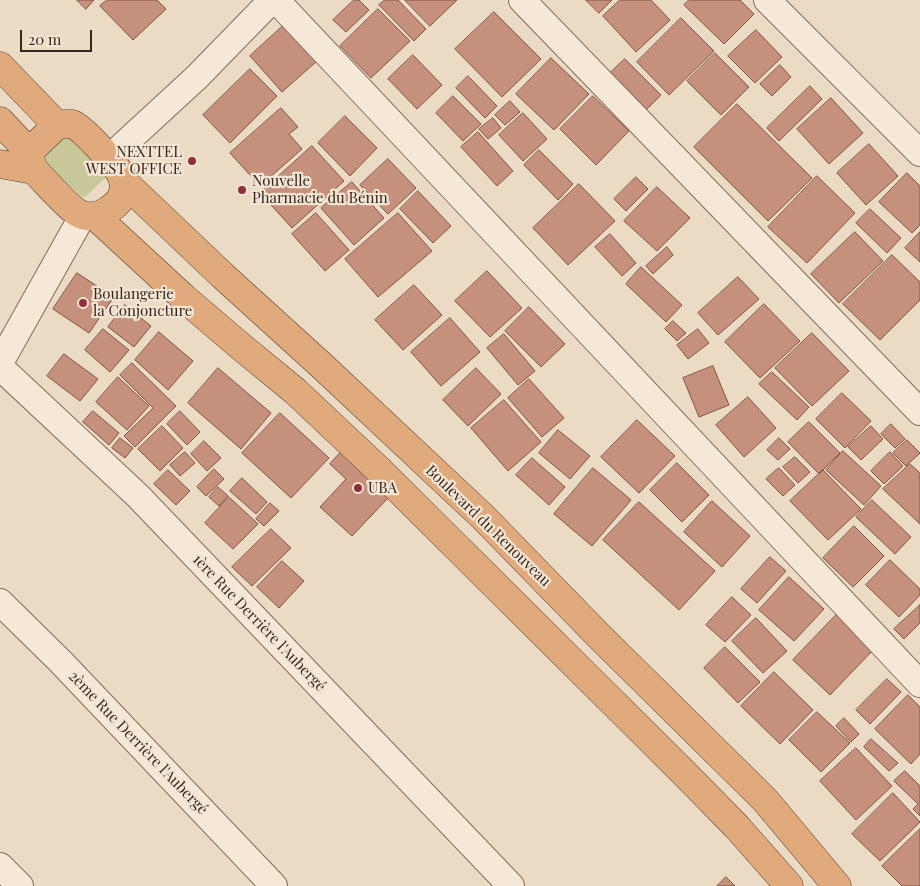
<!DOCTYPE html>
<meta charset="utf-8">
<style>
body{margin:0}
#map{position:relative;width:920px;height:886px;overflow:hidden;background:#ebdac4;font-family:"Playfair Display",serif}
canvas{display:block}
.scale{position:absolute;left:20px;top:30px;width:72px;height:22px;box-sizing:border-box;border:2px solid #35261f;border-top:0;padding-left:6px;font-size:15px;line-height:18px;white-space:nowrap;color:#35261f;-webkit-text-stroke:4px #f3e5d3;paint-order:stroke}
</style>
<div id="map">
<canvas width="920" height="886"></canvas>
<div class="scale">20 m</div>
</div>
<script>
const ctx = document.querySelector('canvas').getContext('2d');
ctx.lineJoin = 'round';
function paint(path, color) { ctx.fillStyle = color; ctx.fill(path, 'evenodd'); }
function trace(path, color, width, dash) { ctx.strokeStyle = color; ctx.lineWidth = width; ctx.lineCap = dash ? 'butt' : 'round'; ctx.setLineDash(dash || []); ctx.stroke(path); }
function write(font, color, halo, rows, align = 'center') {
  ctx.font = font + ' "Playfair Display",serif'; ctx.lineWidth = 4.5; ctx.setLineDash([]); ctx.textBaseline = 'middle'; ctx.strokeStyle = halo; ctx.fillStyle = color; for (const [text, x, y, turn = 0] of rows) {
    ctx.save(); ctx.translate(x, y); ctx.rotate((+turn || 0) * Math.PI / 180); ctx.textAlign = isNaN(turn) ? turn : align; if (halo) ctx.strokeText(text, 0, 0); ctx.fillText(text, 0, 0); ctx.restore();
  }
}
paint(new Path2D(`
 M66,134L105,173V178L85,197L81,196L43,162L42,158Z`), '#c8c799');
const building = new Path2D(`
 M77,0H94L86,9Z
 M107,0H157L166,9L133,40L100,6Z
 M354,0H359L369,10L346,32L333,20Z
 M385,0H398L426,29L414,41L379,5Z
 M405,0H457L430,26Z
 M586,0H612L599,13Z
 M620,0H651L670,20L636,52L603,16Z
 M689,0H740L754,14L724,44L684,5Z
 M378,9L410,41L371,78L340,46Z
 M494,12L541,59L502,97L455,49Z
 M681,18L714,51L669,95L637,62Z
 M284,25L317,61L282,92L250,56Z
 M756,30L782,57L755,83L728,56Z
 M715,53L749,87L721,115L687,81Z
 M413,55L442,85L417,109L388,79Z
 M551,58L589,94L554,130L516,94Z
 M625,59L661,95L645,111L609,74Z
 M780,65L791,77L772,96L760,84Z
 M250,69L277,96L230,143L203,115Z
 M468,76L497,106L485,118L456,88Z
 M810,86L822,99L779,141L767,128Z
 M453,96L481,124L463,141L436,113Z
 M593,96L629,131L596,165L560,129Z
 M831,98L863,133L829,164L797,129Z
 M510,101L520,112L505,125L495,115Z
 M737,104L812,178L768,221L694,147Z
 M281,108L298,127L289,134L302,149L260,186L230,153Z
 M523,113L547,139L523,161L499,135Z
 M345,116L377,148L350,176L318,143Z
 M493,118L501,128L488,139L479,129Z
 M478,132L513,171L497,186L461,147Z
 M869,144L898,176L866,205L837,173Z
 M312,146L344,181L292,228L260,193Z
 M539,150L573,184L558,200L524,165Z
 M388,159L416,188L388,214L360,185Z
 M907,173L920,186V225L912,233L879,202Z
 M817,176L855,213L807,263L768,227Z
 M636,177L648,189L626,211L614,199Z
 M352,182L384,218L354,245L321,208Z
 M579,184L615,221L568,265L533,228Z
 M657,187L690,218L657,251L624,221Z
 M418,191L451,226L433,243L400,209Z
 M870,209L901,238L887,253L856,223Z
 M316,213L349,250L325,271L292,234Z
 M398,213L432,251L378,297L345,259Z
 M855,232L883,261L839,303L811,274Z
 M920,232V262L905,248Z
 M610,234L636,263L622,276L595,247Z
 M667,247L673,255L653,274L646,266Z
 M892,255L920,282V300L880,340L843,304Z
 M641,267L682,305L666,322L626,284Z
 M487,271L522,308L490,337L455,301Z
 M77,273L114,297L89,333L53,309Z
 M738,277L759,299L718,335L698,313Z
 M414,285L442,315L403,350L375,320Z
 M764,304L800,341L760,378L725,342Z
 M125,305L151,326L134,347L108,327Z
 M529,307L565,344L541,367L505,331Z
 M450,318L480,352L441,386L411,352Z
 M673,321L686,333L677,341L665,329Z
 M103,329L129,350L110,372L85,350Z
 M698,329L709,343L688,359L677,345Z
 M159,332L193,361L168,390L135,360Z
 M812,333L849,371L812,406L775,368Z
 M504,334L535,371L518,385L487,348Z
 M64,354L98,379L80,401L47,376Z
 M132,363L176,406L135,447L124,436L153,408L120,375Z
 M713,366L729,405L699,417L683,378Z
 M218,368L271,413L241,449L188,403Z
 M476,368L501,394L468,426L443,400Z
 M772,372L809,407L797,420L759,384Z
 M118,377L149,406L127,430L96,402Z
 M529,379L564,418L542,437L508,398Z
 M842,393L871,421L845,448L816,419Z
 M748,397L776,428L744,457L716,425Z
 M504,400L541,442L508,471L471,428Z
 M93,411L119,433L109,445L83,422Z
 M180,411L200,432L187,445L167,424Z
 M280,413L329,458L291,498L242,453Z
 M637,420L675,456L639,493L601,457Z
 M809,422L840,453L819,474L788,442Z
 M891,424L905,439L895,448L881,434Z
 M162,426L183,448L160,471L138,449Z
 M871,426L883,439L861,460L848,447Z
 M558,430L590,456L570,479L539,453Z
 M120,438L133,448L125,458L112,448Z
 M779,438L790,449L778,460L767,450Z
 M907,440L920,453L906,466L893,453Z
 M204,441L221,458L207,471L191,454Z
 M843,451L881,486L864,505L826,470Z
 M185,452L195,463L180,476L170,465Z
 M341,452L389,497L352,536L320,507L346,479L330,464Z
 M890,452L903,466L884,484L871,471Z
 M795,457L810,472L798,483L783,467Z
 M532,458L565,487L549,505L516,475Z
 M677,463L709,495L682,522L650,490Z
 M910,464L920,473V524L883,489Z
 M593,468L631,500L592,546L554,514Z
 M779,468L795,485L783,496L766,479Z
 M214,469L224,479L206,496L197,487Z
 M168,470L190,491L176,505L154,484Z
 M823,470L861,509L828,540L790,501Z
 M242,478L267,502L256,514L230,491Z
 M218,487L228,496L219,506L209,497Z
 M229,497L258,524L233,549L205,523Z
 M872,500L911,537L895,554L856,517Z
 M712,501L750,536L722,567L684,532Z
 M639,502L715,571L679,610L603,540Z
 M270,503L279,511L264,526L256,519Z
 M854,526L884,556L853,587L823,558Z
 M271,529L291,548L252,586L232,567Z
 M770,557L786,571L757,603L741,589Z
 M890,560L920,589V595L899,617L866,585Z
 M282,561L304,581L279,608L257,587Z
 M789,577L824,609L794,641L759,610Z
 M732,597L751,615L725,642L706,625Z
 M920,605V623L904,639L894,629Z
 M839,612L876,647L830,695L793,660Z
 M756,618L787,651L763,673L732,641Z
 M725,647L760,682L738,703L704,668Z
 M774,672L813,710L780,744L741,706Z
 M887,679L901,692L870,724L856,710Z
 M908,695L920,707V754L911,764L875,729Z
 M817,712L850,743L821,772L789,740Z
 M844,718L859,734L851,742L836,726Z
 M871,739L898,763L889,771L864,747Z
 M856,748L892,786L856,820L820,781Z
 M905,771L920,786V816L913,809L918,804L894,781Z
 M893,793L920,822L880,861L852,834Z
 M920,829V886H902L882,866Z
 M726,877L735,886H717Z`);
paint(building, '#c6917c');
trace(building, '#815343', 1);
const minor = new Path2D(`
 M276,0L920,684
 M522,0L920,412
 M767,0L920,153
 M109,158L197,77L272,0
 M0,363L83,215
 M0,367L138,496L511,886
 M0,602L61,662L274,886
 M0,866L20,886`);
const trunk = new Path2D(`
 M0,66L57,125
 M0,121L30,153
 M65,124C66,124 71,124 72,124C83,128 114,163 120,173C124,180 125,188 122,195C120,202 113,207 107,211C98,217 87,218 78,213C65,205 45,181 34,170L31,162L30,153L33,148L57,125Z
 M0,164L34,170
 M123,181L223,276L321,365L483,517L598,635L765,800L837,886
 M95,216L184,298L239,345L295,391L379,470L685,774L737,827L789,886`);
trace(minor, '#846b5c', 28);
trace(trunk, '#523b30', 29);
trace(minor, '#f6e8d7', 26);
trace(trunk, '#e0aa7c', 28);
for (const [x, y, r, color] of [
 [192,161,5,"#8f303e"],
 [242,190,5,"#8f303e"],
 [83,303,5,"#8f303e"],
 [358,488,5,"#8f303e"]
]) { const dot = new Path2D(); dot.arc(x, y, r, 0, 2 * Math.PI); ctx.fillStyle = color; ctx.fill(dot); trace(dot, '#f3e5d3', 2); }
write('15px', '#35261f', '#f3e5d3', [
 ["NEXTTEL",182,152,"right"],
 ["WEST OFFICE",182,169,"right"],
 ["Nouvelle",252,181],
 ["Pharmacie du Bénin",252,198],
 ["Boulangerie",93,294],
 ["la Conjoncture",93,311],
 ["UBA",368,488]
], 'left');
write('15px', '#35261f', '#f3e5d3', [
 ["Boulevard du Renouveau",488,526,44],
 ["1ère Rue Derrière l'Aubergé",259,623,46],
 ["2ème Rue Derrière l'Aubergé",138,743,46]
]);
</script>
